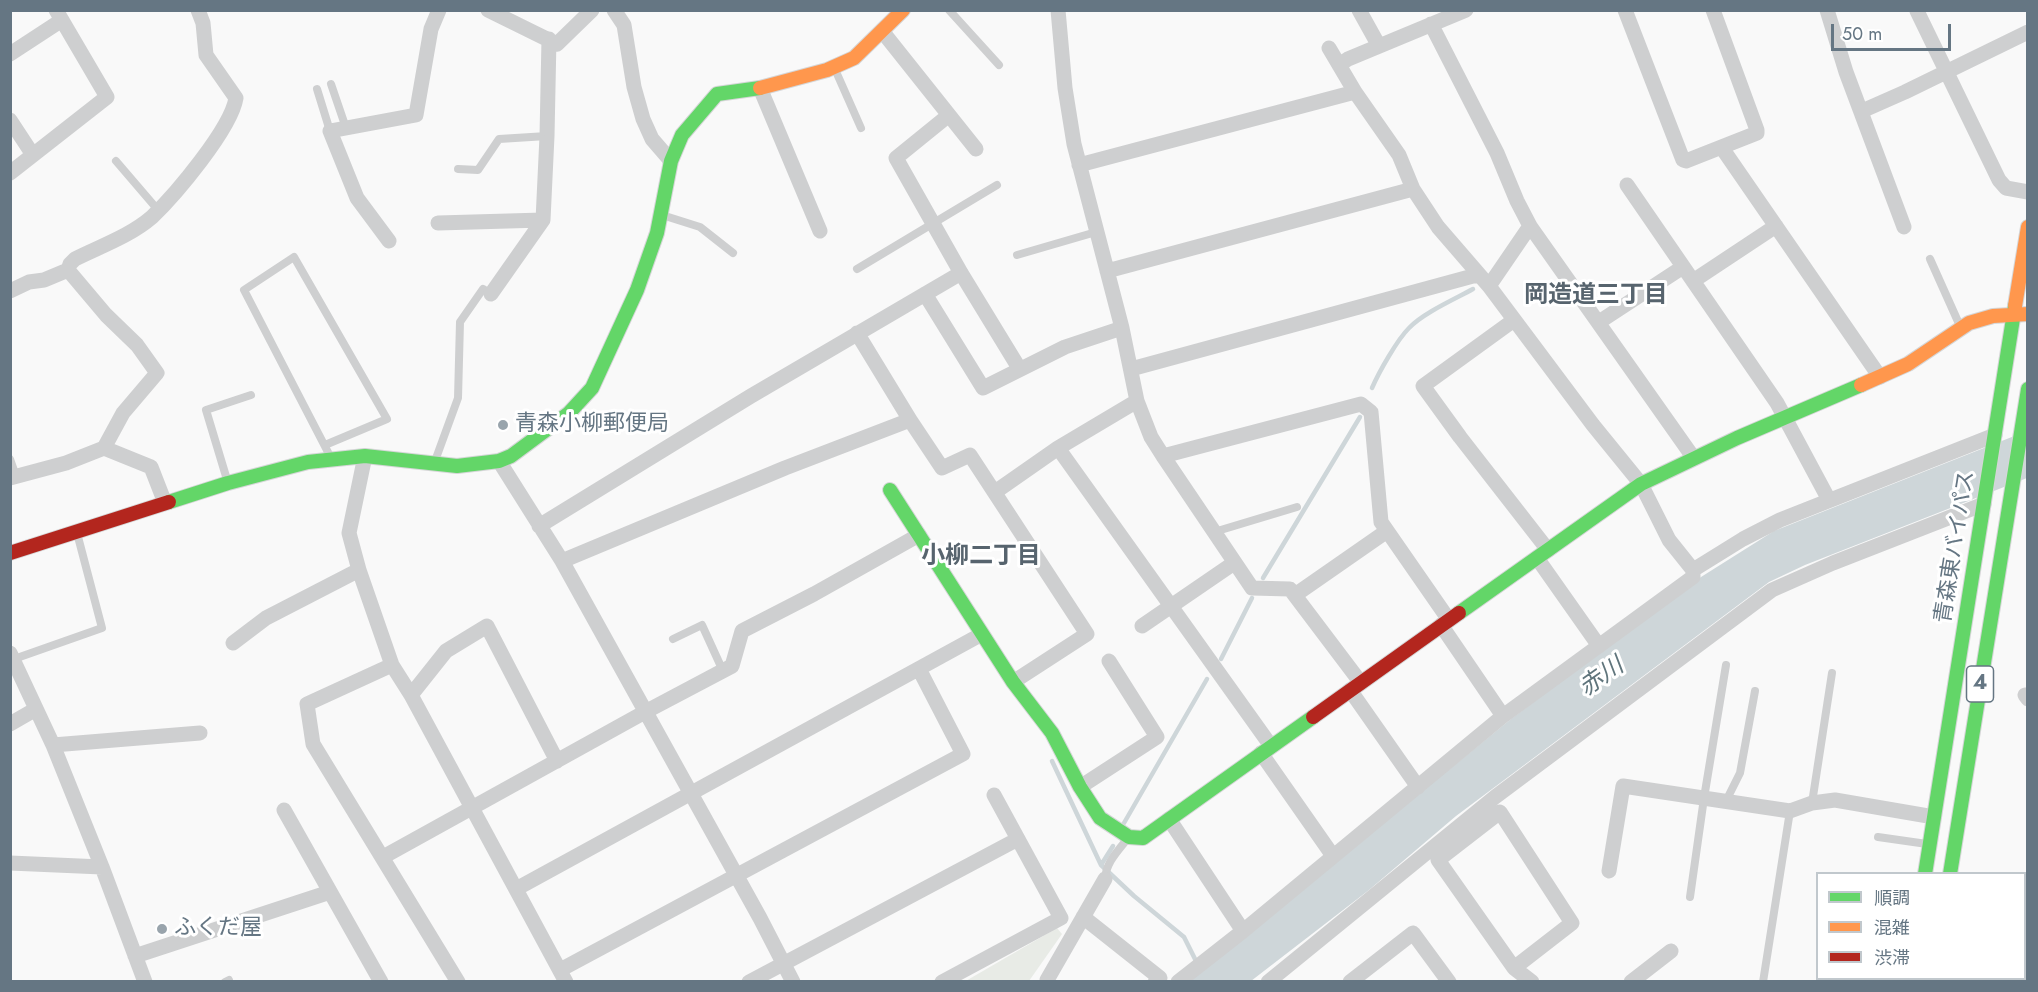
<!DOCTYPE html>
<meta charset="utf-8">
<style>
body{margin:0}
#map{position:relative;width:2038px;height:992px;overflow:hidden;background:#f9f9f9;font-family:Jost,"Noto Sans JP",sans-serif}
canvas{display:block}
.frame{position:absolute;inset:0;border:12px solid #657683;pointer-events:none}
.legend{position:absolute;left:1816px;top:872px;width:210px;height:108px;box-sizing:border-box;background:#fff;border:2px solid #c1c8cd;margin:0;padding:8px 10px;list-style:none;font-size:18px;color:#657683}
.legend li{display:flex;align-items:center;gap:12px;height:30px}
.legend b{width:30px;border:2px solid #c1c8cd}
.scale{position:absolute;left:1831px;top:24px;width:120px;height:27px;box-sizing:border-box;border:3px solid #657683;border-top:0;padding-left:8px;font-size:18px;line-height:21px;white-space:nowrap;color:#657683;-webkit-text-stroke:4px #fff;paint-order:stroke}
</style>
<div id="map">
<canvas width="2038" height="992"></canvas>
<div class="frame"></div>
<ul class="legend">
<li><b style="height:8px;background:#63d668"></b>順調</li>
<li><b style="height:8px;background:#ff974d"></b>混雑</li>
<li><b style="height:8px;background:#b3261e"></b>渋滞</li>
</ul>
<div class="scale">50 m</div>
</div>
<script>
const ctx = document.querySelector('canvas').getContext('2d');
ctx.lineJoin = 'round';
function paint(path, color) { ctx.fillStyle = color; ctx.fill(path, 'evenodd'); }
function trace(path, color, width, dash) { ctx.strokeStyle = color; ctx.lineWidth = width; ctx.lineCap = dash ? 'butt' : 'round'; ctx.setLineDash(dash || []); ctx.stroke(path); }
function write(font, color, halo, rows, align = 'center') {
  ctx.font = font + ' Jost,"Noto Sans JP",sans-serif'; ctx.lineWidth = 6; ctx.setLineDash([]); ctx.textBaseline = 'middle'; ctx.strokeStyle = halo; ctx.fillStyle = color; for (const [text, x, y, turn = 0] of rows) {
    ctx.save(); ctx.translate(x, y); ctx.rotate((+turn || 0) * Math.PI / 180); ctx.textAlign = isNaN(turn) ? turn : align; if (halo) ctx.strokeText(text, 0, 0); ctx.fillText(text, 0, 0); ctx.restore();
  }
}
paint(new Path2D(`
 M1057,928L1062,934L1029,981L964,982Z`), '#e8ebe6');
paint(new Path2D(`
 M2027,431V478L1805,565L1769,582L1456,816L1369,890L1251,981L1188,982L1511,719L1701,577L1774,531Z`), '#ced6d9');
trace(new Path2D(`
 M1372,388C1379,372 1397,340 1409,328C1423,313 1455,299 1473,289
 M1263,578L1360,417
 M1221,659L1252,598
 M1052,761L1101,865L1134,896L1184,937L1196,961
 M1124,823L1207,679
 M1101,865L1113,846`), '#ced6d9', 4.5);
const fast = new Path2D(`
 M890,490L1013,682L1052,733L1080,787L1100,818L1129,837L1143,838L1313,717
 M169,502L228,483L308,462L365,456L457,466L499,461L511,456L569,413L592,388L637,290L657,233L671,161L682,135L717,94L760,88
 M1459,613L1641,484L1737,438L1861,385
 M1925,874L2015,306
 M1950,874L2028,389
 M1907,982L1908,978
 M1933,982L1934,978`);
const slow = new Path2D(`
 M760,88L827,70L854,58L903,10
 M2015,306L2028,227
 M1861,385L1908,364L1969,323L1993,316L2028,314
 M2024,902L2028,900`);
const jam = new Path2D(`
 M10,553L169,502
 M1313,717L1459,613`);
trace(fast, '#d5d6d7', 16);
trace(slow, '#d5d6d7', 16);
trace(jam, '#d5d6d7', 16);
trace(new Path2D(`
 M949,10L999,65
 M834,67L861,128
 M331,84L346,128
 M317,89L330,131
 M116,161L158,210
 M458,169L478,170L499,139L547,136
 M662,215L700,227L733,253
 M1017,255L1096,232
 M1930,259L1960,326
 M857,269L997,185
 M325,445L387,419L294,257L244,290L331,458
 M10,459L16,476
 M435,461L458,398L460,322L483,289L491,294
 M228,483L206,410L251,395
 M1214,532L1297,507
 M673,639L702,625L723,671
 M14,659L102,628L77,533
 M1726,801L1740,773L1755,691
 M1812,803L1832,673
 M1878,837L1927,844
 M1105,879C1106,862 1118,851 1128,838
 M1690,897L1704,798L1726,665
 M2024,947L2028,954
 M225,982L229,980
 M1763,982L1790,811`), '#cecfd0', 8);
trace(new Path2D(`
 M488,10L557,44L592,10
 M614,10L624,25L634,87L643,119L652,139L671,161
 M1058,10L1065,88L1074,144L1122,328L1137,401L1151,437L1163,456L1252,588L1290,589L1361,683
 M1359,10L1379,46
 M1625,10L1683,160L1686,161L1757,133V130L1713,10
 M1827,10L1846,72L1904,227
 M1917,11L1999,180L2006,188L2028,192
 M1431,24L1497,153L1517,201L1530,226L1693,457
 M882,31L976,149
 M1329,48L1355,92L1399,155L1413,189L1438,227L1489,286L1593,425L1641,484L1669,540L1693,570
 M10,54L62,20
 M1339,65L1348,59L1466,10
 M760,88L820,231
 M1862,111L1905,92L2028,32
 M949,115L896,158L961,273L1019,368
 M10,120L33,155
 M1722,148L1880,377
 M1079,165L1355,92
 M10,173L107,97L56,10
 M1627,185L1777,403L1829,500
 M438,223L543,220
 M389,241L357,198L330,131L416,115L431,29L439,10
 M1107,271L1413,189
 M1693,281L1776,226
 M1489,286L1530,226
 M10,291L29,282L44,280L68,270
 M491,294L543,220L547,136L549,39
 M925,294L983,388L1065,347L1122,328
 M1514,320L1423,386L1460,437L1548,550
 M1599,322L1683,267
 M857,333L910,420L942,468L970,455L1087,634L1013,682
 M1131,369L1473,276H1479
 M104,448L151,467L165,503
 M1058,448L1271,746
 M365,456L349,533L359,570L392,665L411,695L566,982
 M1163,456L1361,404L1371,412L1381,522L1449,620
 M499,461L562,561L760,918L793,982
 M10,478L66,463L104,448L123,413L157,373L137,345L106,315L68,270L70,264L75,259C101,246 130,236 152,217C175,195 231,129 236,98L206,55L203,23L198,10
 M995,492L1058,448L1137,401
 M539,526L751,396L961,273
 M1537,558L1599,646
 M562,561L785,468L910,420
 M1295,595L1387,531
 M1441,625L1503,716
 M1142,626L1234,563
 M233,643L266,618L359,570
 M10,653L53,745L102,867L145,982
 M392,665L307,704L313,744L458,982
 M1350,690L1418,787
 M411,695L446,651L487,626L557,761
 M2025,695L2028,699
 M10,724L36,709
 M53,745L200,733
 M1261,753L1333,856
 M1080,787L1157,737L1109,661
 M284,810L381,982
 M1169,819L1243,931
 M383,857L645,712L732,666L742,631L814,594L919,535
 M10,863L102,867
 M1609,871L1623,786L1790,811L1812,803L1835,800L1934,817
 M516,889L982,634
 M1083,917L1160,978L1155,982
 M135,956L330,892
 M1514,968L1572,923L1500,812L1438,860L1514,968L1532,982
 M560,970L963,754L919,669
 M1047,980L1105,879
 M749,982L1018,839
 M942,982L1061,918L994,795
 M1178,982L1243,931L1503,716L1693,577V570L1743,539L1780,520L1995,435
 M1268,982L1495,797L1772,590L1833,563L1984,504
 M1350,982L1413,933L1449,982
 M1631,982L1671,951`), '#cecfd0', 15);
trace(fast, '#63d668', 14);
trace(slow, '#ff974d', 14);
trace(jam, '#b3261e', 14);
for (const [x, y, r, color] of [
 [503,425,6,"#99a4ac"],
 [162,929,6,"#99a4ac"]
]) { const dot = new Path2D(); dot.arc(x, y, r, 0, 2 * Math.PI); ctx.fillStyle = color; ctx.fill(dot); trace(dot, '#fff', 2); }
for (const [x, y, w] of [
 [1980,684,27]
]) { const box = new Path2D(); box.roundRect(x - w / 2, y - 18, w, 36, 4.5); ctx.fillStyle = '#fff'; ctx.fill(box); trace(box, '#657683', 1.5); }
write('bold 21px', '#657683', null, [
 ["4",1980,684]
]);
write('22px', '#657683', '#fff', [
 ["青森小柳郵便局",515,425],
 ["ふくだ屋",174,929]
], 'left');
write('22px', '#657683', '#fff', [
 ["青森東バイパス",1956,547,-81]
]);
write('bold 24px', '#57646e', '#fff', [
 ["岡造道三丁目",1596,296],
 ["小柳二丁目",981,557]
]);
write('italic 24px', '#60757c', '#fff', [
 ["赤川",1602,678,-35]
]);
</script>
